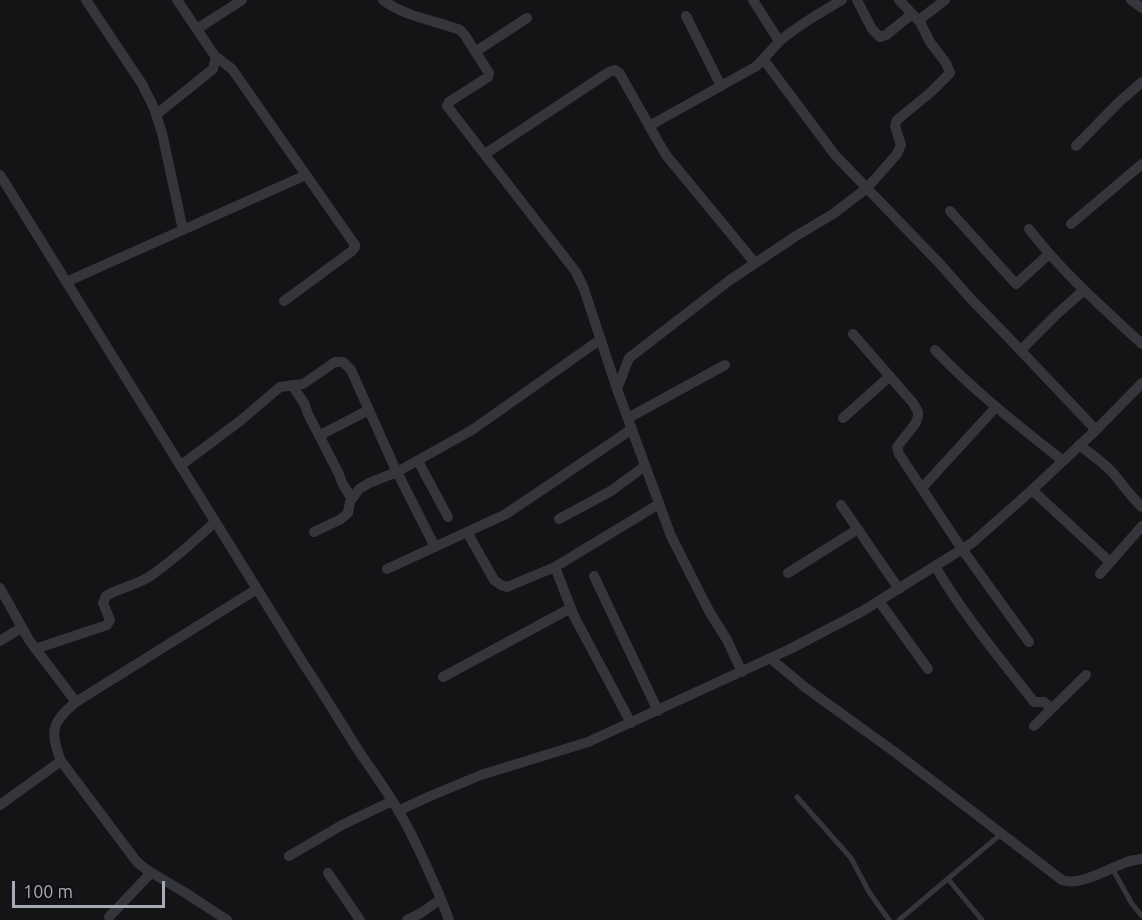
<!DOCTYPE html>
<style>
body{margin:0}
#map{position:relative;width:1142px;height:920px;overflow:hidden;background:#141416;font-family:Ubuntu,sans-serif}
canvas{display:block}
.scale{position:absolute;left:12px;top:881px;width:153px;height:27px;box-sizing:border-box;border:3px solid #a6abb6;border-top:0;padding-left:8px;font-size:18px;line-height:21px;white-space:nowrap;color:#a6abb6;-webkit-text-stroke:4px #0f0f11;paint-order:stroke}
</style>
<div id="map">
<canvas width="1142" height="920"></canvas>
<div class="scale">100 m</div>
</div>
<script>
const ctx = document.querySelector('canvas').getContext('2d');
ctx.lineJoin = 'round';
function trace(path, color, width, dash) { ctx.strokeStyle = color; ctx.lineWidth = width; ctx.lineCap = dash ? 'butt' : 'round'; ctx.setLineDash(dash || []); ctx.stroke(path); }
trace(new Path2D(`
 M797,797L851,858L869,892L889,920
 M1112,868L1132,904L1142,916
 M948,879L982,920
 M899,920L1001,834`), '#35363b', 5);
trace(new Path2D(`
 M86,0L142,84L154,108L162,133L183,230
 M177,0L215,56L232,69L355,245V247L352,251L284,301
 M383,0C405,17 434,20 460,30L464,34L489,73L488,77L449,102L447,106L576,272L584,289L617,389
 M753,0L779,41
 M857,0L872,29L880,37L886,35L912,14
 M1131,0L1142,8
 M686,16L721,86
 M920,22L923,17L945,0
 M197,29L242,0
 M475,52L527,18
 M764,60L835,155L941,265L970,298L1005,334L1096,430
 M157,114L213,69L216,57
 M649,126L755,67C765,59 772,48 782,39C801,24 821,12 842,0
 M1076,146L1119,102L1142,82
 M485,154L609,72L615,70L620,74L656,138L666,155L755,263
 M0,175L303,663C323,693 341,723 360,753C375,775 391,796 403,819C418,845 429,872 441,899L421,913L407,920
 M950,211L1016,284L1049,254
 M1071,224L1142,164
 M1029,229C1062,272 1102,307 1142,344
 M66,282L306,175
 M853,334L913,403L918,412V417L915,424L897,447L899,454L962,549L1029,642
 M935,350C974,391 1019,426 1063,461
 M1021,350L1057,314L1084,290
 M292,385L304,403L308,414L339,474L342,483L352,499
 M628,418L725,365
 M843,418L890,376
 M320,435L369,410
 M1079,445C1091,454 1103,462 1113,473C1123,485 1131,497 1142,507
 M418,461L448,517
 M180,466L240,421L280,387L303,384L335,362H343L351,370L394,466L435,547
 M922,488L996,407
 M1032,490L1110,562
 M841,505L899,589
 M559,519L611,491L645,466
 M314,532L341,519L348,513L350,502L359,489L369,483L397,472L472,430L601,339
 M467,532L494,580L501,585L507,587L555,567L659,504
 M935,566C963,614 999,657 1034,702H1044L1051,708
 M555,567L574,616L631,723
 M387,569L506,514L632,429
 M788,573L858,529
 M1100,574L1142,526
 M594,576L658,711
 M0,588L29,640L76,702
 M879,601L928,669
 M0,641L21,628
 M35,649L107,625L110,620L103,603L106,596C119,588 136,585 149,577C173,561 194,541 215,522
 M770,658L806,688L896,753L1062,880C1079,887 1110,868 1127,862C1132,860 1137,860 1142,859
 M742,672L727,640L709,611L671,536L617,389L629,358L730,280L796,236L833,214L867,188L897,154L901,145L895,126L897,120L931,92L950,73L946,63L930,42L920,22L899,0
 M443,677L571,608
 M1034,726L1086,675
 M0,805L61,761
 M398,811L428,797L481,775L588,742L790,649L861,612L972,543L1032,490L1096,430L1142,383
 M289,856L342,825L392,801
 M328,873L360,920
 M441,899L449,920
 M109,917L151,873
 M227,920L184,892L147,870L137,862L61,761C49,731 52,722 76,702L257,589`), '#35363b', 10);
</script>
